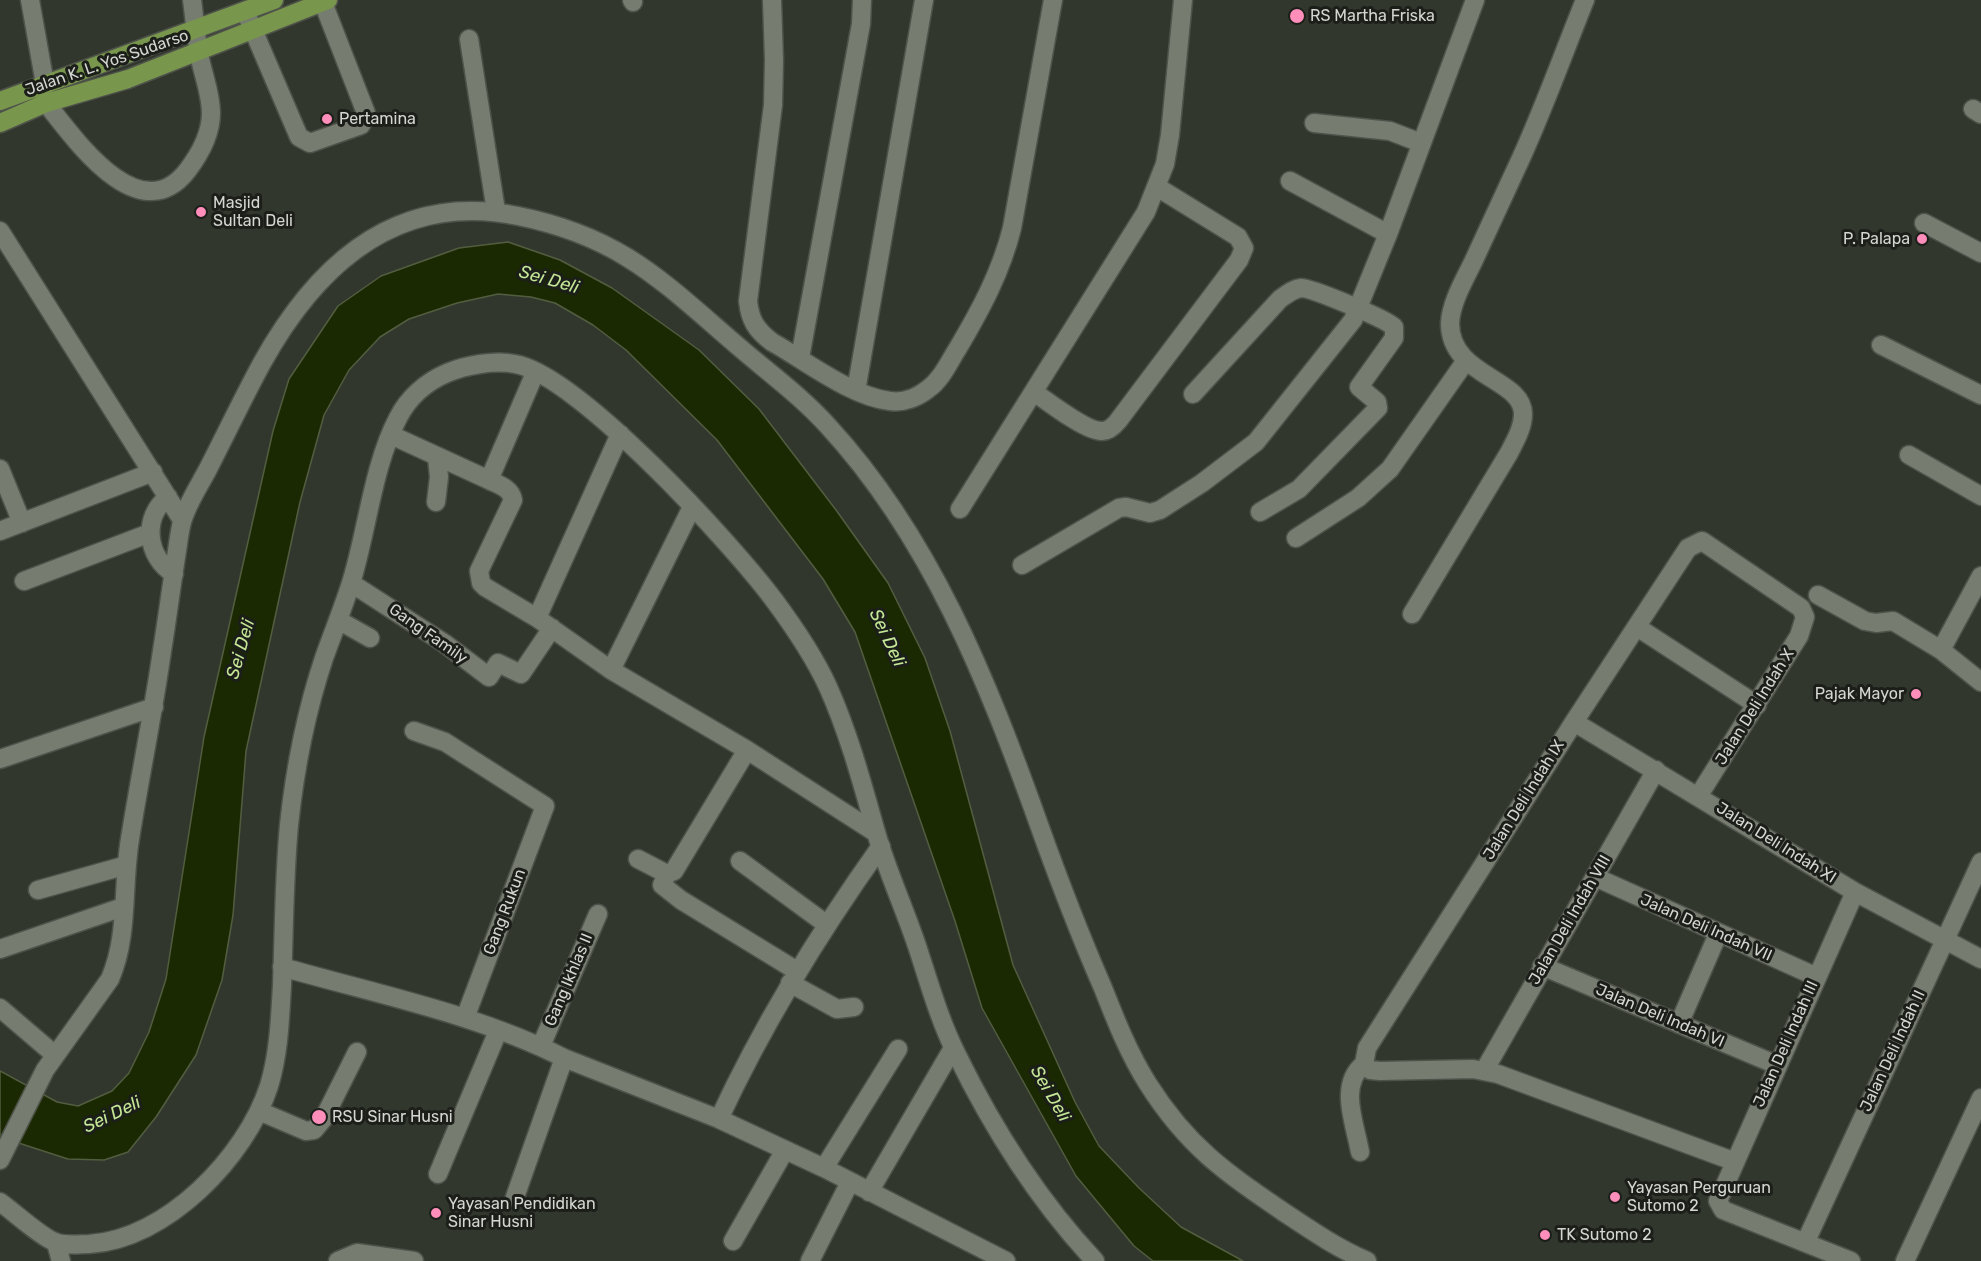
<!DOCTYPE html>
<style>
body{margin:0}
canvas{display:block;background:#32372d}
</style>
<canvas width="1981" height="1261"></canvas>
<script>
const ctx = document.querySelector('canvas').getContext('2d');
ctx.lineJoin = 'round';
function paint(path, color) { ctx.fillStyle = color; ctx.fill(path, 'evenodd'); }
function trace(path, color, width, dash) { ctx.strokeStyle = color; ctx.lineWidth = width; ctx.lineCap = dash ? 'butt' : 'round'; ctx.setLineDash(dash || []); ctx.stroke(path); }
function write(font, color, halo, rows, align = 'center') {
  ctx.font = font + ' Rubik,sans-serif'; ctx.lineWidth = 6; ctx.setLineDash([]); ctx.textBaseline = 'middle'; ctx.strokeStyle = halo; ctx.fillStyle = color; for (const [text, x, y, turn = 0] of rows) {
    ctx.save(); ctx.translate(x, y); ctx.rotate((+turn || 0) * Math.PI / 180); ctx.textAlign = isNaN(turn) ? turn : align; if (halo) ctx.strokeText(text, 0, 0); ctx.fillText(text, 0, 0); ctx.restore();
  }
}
const water = new Path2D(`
 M508,242L560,260L612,288L699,350L759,409L836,510L888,583L925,658L950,731L1013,965L1075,1102L1099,1146L1139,1188L1181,1227L1243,1261H1153L1134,1246L1076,1176L982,1008L955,921L855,632L823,579L717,440L626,350L593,325L555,303L531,297L498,294L457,303L409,319L380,337L349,370L324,415L300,502L246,751L233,915L222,980L196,1055L156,1117L128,1152L104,1160L68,1159L0,1137V1071L57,1102L78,1106L112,1091L129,1073L149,1032L166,979L204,737L273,431L289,379L338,306L381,276L459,248Z`);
paint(water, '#1b2902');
trace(water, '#525d40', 1.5);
const minor = new Path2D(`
 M30,0L45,84
 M632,0L633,2
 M772,0L774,60L773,105L748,301C750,320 756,330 772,342C806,361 852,397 890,401C904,403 918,397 928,389C942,379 949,362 958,348C981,309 1001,272 1012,228L1053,0
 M245,11L299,137L310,143L361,125L366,113L322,0
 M469,39L496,211
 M46,103C74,138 139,232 187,171C200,154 211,135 211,113C211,96 205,80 201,63C196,43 195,21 192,0
 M1973,109L1981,114
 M1314,123L1390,131L1421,143
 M1290,181L1388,234
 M1924,223L1981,253
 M0,231L182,520
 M1881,345L1981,395
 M800,358L861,24L862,0
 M856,391L924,0
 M1034,392C1047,401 1087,432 1102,431C1108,431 1114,426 1118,421L1239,260L1244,248L1238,237L1157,187
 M1193,394L1280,299C1287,294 1293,289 1301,288C1312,288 1386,319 1394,327V338L1359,387L1377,402L1378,408L1299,489L1260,512
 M391,435L489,480L535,373
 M1909,455L1981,496
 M0,469L22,523
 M489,480C499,485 511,488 513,500L479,571L481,583L485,587L537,618L611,670L747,750L876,833
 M168,497C142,517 146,557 174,574
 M436,502L439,477L437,458
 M960,509L1146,212L1165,164L1170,135L1183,0
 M0,531L153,472
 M1296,538L1358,498L1390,469L1465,362
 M1022,565L1119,508L1126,507L1150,513L1160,510L1202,483L1256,442L1353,320L1388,234L1475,0
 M1981,576L1941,650L1981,682
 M24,581L150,533
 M351,583L444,643L489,677L498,663L521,674L552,628
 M1818,595L1865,621L1876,623L1893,621L1941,650
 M1412,614L1509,453C1515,441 1523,428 1523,414C1523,378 1450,377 1450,323C1451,302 1465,279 1474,260C1490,225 1506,191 1522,156C1545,105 1564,52 1585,0
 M537,618L620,434
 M338,620L370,638
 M1637,627L1757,705
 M611,670L692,507
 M1574,722L1855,892L1981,959
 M414,731L445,742L545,806L465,1018
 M0,759L154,707
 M1699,795L1799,636L1805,617L1801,608L1702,541L1688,548L1574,722L1367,1048L1364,1064L1370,1070L1380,1071L1473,1069L1498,1074L1733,1161
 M638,859L667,874L674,871L747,750
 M740,861L826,924
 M667,874L662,885L681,900L797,971
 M1595,877L1817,977
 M38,890L127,865
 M0,949L123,907
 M1542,966L1777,1065
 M282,967C376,994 477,1014 564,1058L719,1119L824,1168L1006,1261
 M790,983L837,1009L854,1007
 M0,1008L55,1055
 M1679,1024L1718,934
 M541,1046L598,914
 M1484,1071L1656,770
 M259,1111L306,1131L314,1130L324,1118L357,1052
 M719,1119C764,1022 819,933 881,846
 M1360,1152C1355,1123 1338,1085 1364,1064
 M0,1160L45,1070L110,979C129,935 122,886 130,839C140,776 153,714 162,651C167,620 171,589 176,557C178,546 179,533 182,522C187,504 199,486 208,469C226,434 243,398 262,363C317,264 397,191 518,216C622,237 663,282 739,347C769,373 801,396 828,426C931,538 987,680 1038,822C1058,878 1079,933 1103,988C1116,1021 1129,1054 1148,1084C1188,1147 1225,1172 1285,1213C1312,1231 1337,1248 1367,1261
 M824,1168L898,1049
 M438,1174L498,1031
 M869,1192L953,1048
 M515,1197L564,1058
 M0,1202C14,1212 41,1237 55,1242C64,1246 79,1244 89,1244C166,1240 246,1157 269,1086C279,1053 280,1019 282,985C284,932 284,878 289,825C295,768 306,712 324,658C333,633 343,608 351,583C367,532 373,465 398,418C408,398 426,382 447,373C466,365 494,360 515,364C578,375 733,545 774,600C794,627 814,656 828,687C850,736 863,787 878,839C889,875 905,910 917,946C929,982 939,1019 956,1053C993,1129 1037,1199 1095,1261
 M733,1241L785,1150
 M1806,1241L1981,862
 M56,1243L61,1261
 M338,1261L357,1253L414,1261
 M810,1261L850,1182
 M1851,1261L1723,1210L1718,1201L1855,892
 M1905,1261L1981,1098`);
const highway = new Path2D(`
 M0,101L274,0
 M0,123L46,103L128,79L328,0`);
trace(minor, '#4e524a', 21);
trace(highway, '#4e524a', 21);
trace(minor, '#777c71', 18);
trace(highway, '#78964c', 18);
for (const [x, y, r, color] of [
 [1297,16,8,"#ff8ebb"],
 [327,119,6,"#ff8ebb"],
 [201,212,6,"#ff8ebb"],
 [1922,239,6,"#ff8ebb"],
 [1916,694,6,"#ff8ebb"],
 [319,1117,8,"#ff8ebb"],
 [1615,1197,6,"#ff8ebb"],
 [436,1213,6,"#ff8ebb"],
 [1545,1235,6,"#ff8ebb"]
]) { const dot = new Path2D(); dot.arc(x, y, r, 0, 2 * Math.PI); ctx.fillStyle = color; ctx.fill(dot); trace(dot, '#1b1e19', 2); }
write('16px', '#d4d7d1', '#1b1e19', [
 ["RS Martha Friska",1310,16],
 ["Pertamina",339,119],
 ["Masjid",213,203],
 ["Sultan Deli",213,221],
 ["P. Palapa",1910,239,"right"],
 ["Pajak Mayor",1904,694,"right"],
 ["RSU Sinar Husni",332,1117],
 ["Yayasan Perguruan",1627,1188],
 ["Sutomo 2",1627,1206],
 ["Yayasan Pendidikan",448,1204],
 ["Sinar Husni",448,1222],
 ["TK Sutomo 2",1557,1235]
], 'left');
write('16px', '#d4d7d1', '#1b1e19', [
 ["Jalan K. L. Yos Sudarso",107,63,-19],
 ["Gang Family",428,634,35],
 ["Jalan Deli Indah X",1755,707,-58],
 ["Jalan Deli Indah IX",1524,800,-58],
 ["Jalan Deli Indah XI",1776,843,32],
 ["Gang Rukun",505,912,-69],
 ["Jalan Deli Indah VIII",1570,920,-60],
 ["Jalan Deli Indah VII",1706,928,24],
 ["Gang Ikhlas II",569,980,-67],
 ["Jalan Deli Indah VI",1660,1016,23],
 ["Jalan Deli Indah III",1786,1044,-66],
 ["Jalan Deli Indah II",1893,1051,-65]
]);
write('italic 18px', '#c4e696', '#1b1e19', [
 ["Sei Deli",549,280,16],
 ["Sei Deli",887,638,65],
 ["Sei Deli",241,649,-74],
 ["Sei Deli",1050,1094,60],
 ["Sei Deli",112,1115,-26]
]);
</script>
